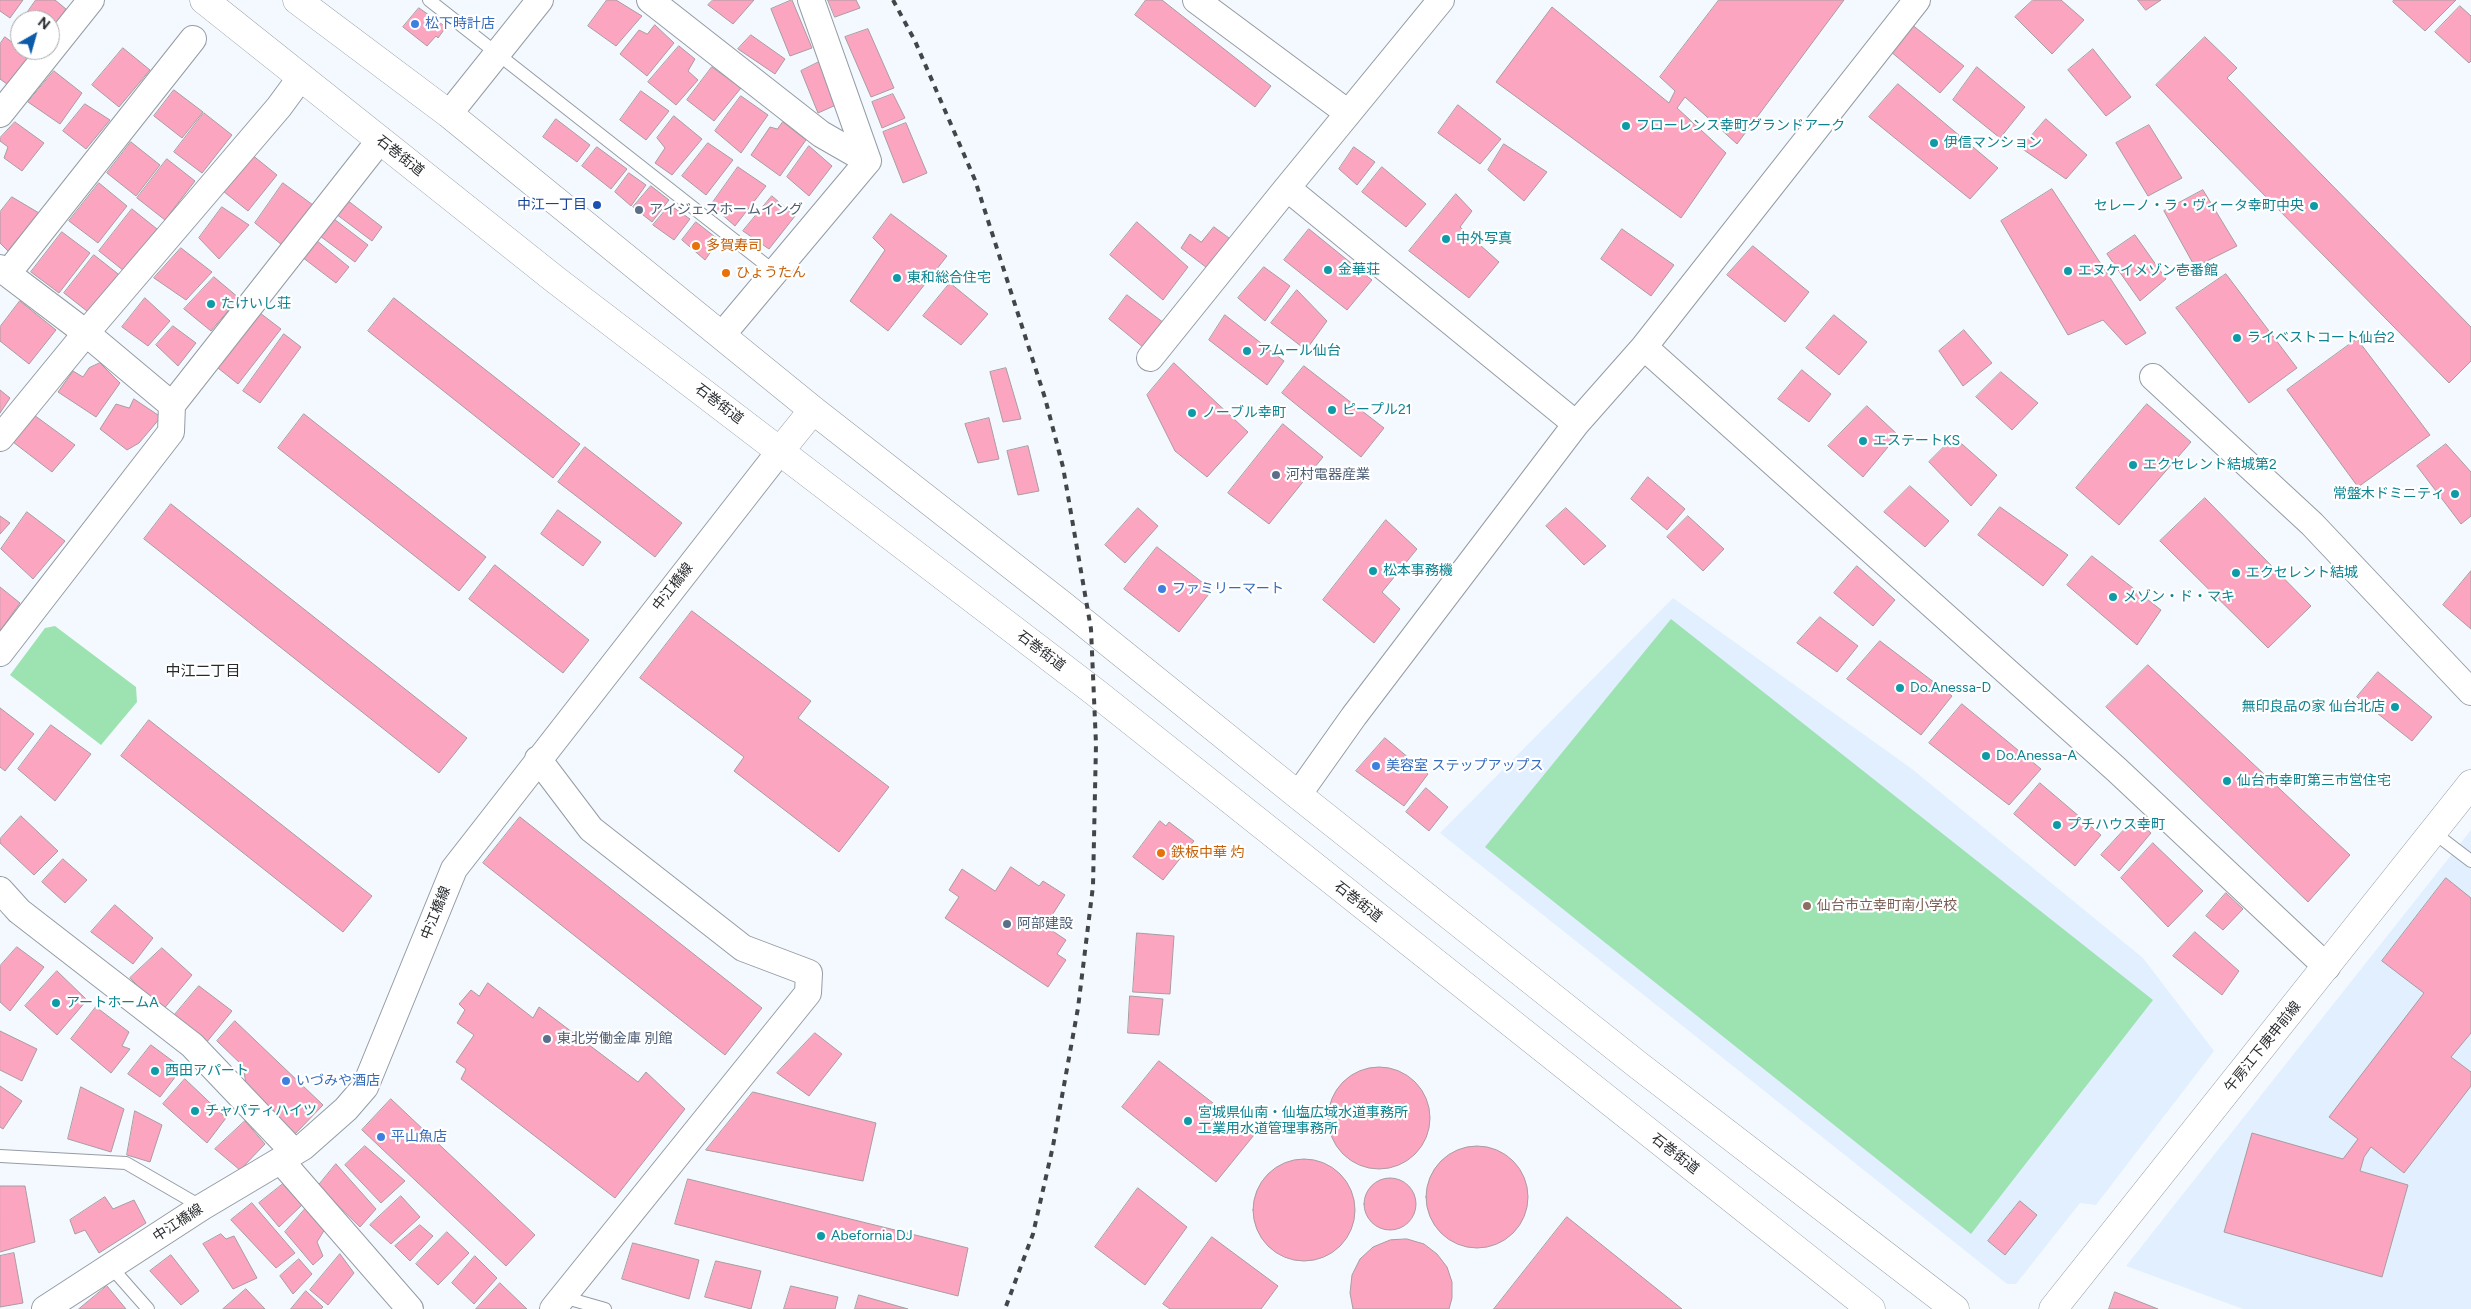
<!DOCTYPE html>
<meta charset="utf-8">
<style>
body{margin:0}
#map{position:relative;width:2471px;height:1309px;overflow:hidden;background:#f4f9ff;font-family:Figtree,sans-serif}
canvas{display:block}
.north{position:absolute;left:10px;top:10px;width:50px;height:50px;box-sizing:border-box;background:#fff;border:1px solid #a9aaab;border-radius:50%;rotate:38deg;font-size:14px;font-weight:700;line-height:20px;text-align:center;color:#282b2e}
.north::after{content:'';display:block;margin:auto;width:18px;height:22px;background:#0c5ba9;clip-path:polygon(50% 0,100% 100%,50% 72%,0 100%)}
</style>
<div id="map">
<canvas width="2471" height="1309"></canvas>
<div class="north">N</div>
</div>
<script>
const ctx = document.querySelector('canvas').getContext('2d');
ctx.lineJoin = 'round';
function paint(path, color) { ctx.fillStyle = color; ctx.fill(path, 'evenodd'); }
function trace(path, color, width, dash) { ctx.strokeStyle = color; ctx.lineWidth = width; ctx.lineCap = dash ? 'butt' : 'round'; ctx.setLineDash(dash || []); ctx.stroke(path); }
function write(font, color, halo, rows, align = 'center') {
  ctx.font = font + ' Figtree,"Noto Sans JP",sans-serif'; ctx.lineWidth = 4.5; ctx.setLineDash([]); ctx.textBaseline = 'middle'; ctx.strokeStyle = halo; ctx.fillStyle = color; for (const [text, x, y, turn = 0] of rows) {
    ctx.save(); ctx.translate(x, y); ctx.rotate((+turn || 0) * Math.PI / 180); ctx.textAlign = isNaN(turn) ? turn : align; if (halo) ctx.strokeText(text, 0, 0); ctx.fillText(text, 0, 0); ctx.restore();
  }
}
paint(new Path2D(`
 M1673,598L1912,769L2143,958L2214,1051L2096,1205L2080,1203L2016,1284H2007L1440,833Z
 M2471,830V1309H2243L2126,1266Z`), '#e2effe');
paint(new Path2D(`
 M1671,619L2153,1000L1971,1234L1485,847Z
 M55,626L136,687L137,702L101,745L10,675L45,628Z`), '#9de3b2');
const building = new Path2D(`
 M0,0H23L10,18L0,11Z
 M36,0H55L66,9L50,31V20H22Z
 M607,0H616L642,16L616,46L588,26Z
 M713,0H754L733,24L708,5Z
 M792,0L812,48L790,56L771,9Z
 M828,0H856L860,8L835,17Z
 M1146,0H1162L1271,86L1255,107L1135,15Z
 M1719,0H1844L1737,144L1685,97L1677,108L1726,153L1681,218L1496,82L1552,7L1669,103L1675,91L1660,77Z
 M2033,0H2061L2084,20L2052,54L2015,17Z
 M2138,0H2161L2146,10Z
 M2394,0H2456L2425,31L2393,2Z
 M2460,6L2471,16V61L2469,63L2435,32Z
 M419,8L446,27L438,38L436,36L427,46L403,27Z
 M1911,24L1964,66L1940,93L1890,51Z
 M655,25L674,43L647,76L620,54L639,30L647,34Z
 M868,29L894,88L871,97L845,37Z
 M751,35L785,59L775,74L738,49Z
 M5,37L32,57L11,87L0,79V44Z
 M2205,37L2237,68L2227,78L2471,327V361L2449,383L2156,85Z
 M679,46L695,59L688,71L698,80L676,105L648,82Z
 M123,48L150,70L119,107L92,85Z
 M2093,49L2131,97L2106,116L2068,70Z
 M819,62L836,105L818,113L801,71Z
 M712,67L741,88L714,121L687,100Z
 M1977,67L2025,107L2000,138L1953,100Z
 M54,71L82,93L60,124L28,102Z
 M1898,84L1998,168L1970,199L1869,117Z
 M174,90L203,112L182,138L154,116Z
 M641,91L669,111L646,140L620,120Z
 M893,94L905,118L882,128L872,102Z
 M741,96L768,115L741,153L715,131Z
 M85,104L110,120L86,149L63,131Z
 M1458,105L1501,139L1480,164L1438,133Z
 M204,113L232,135L202,173L174,152Z
 M674,116L702,139L672,175L655,163L665,148L657,138Z
 M556,119L590,145L577,162L543,137Z
 M2046,119L2087,155L2066,179L2021,148Z
 M15,122L44,143L22,171L4,158L8,147L0,141V138Z
 M783,122L806,140L780,176L751,155L770,127L777,129Z
 M906,123L927,173L903,183L883,132Z
 M2149,125L2182,178L2148,196L2116,143Z
 M131,142L160,165L136,196L107,173Z
 M708,143L733,160L706,195L682,176Z
 M1504,144L1547,172L1524,201L1488,170Z
 M809,146L832,166L809,196L787,177Z
 M597,147L627,169L611,189L582,166Z
 M1354,147L1375,162L1357,185L1339,169Z
 M251,154L277,175L248,211L223,191Z
 M167,159L195,181L165,220L137,198Z
 M738,167L766,186L735,226L711,205Z
 M1382,167L1426,204L1406,227L1362,192Z
 M629,173L646,185L631,206L615,192Z
 M99,183L127,206L98,243L69,221Z
 M283,183L313,205L282,245L255,223Z
 M651,186L669,200L652,222L633,207Z
 M2052,189L2146,333L2126,345L2103,320L2068,335L2001,221Z
 M2203,190L2237,246L2195,267L2164,211Z
 M1456,194L1472,211L1460,227L1499,262L1469,298L1409,251Z
 M772,196L795,216L769,249L743,231Z
 M12,197L39,213L8,251L0,243V212Z
 M347,200L382,227L372,241L336,214Z
 M670,205L690,219L674,240L653,225Z
 M222,207L249,225L219,259L199,238Z
 M132,209L157,229L124,271L99,251Z
 M891,214L947,256L888,331L850,301L885,250L873,238Z
 M334,219L368,245L355,262L320,236Z
 M696,222L719,240L705,260L682,240Z
 M1137,222L1188,267L1163,300L1110,255Z
 M1214,227L1233,241L1211,271L1181,248L1190,234L1201,242Z
 M1309,229L1372,280L1347,310L1284,260Z
 M1622,229L1674,265L1651,296L1601,259Z
 M62,232L90,253L59,293L31,272Z
 M2135,235L2166,279L2140,301L2107,254Z
 M316,240L349,267L336,283L302,257Z
 M1753,246L1809,292L1785,322L1727,275Z
 M181,248L212,272L186,300L154,278Z
 M94,255L122,277L92,315L64,293Z
 M1264,267L1290,286L1265,321L1238,298Z
 M2226,274L2297,368L2249,403L2176,308Z
 M214,277L239,298L211,331L184,309Z
 M950,283L988,314L961,345L923,316Z
 M1297,290L1327,321L1306,350L1271,323Z
 M1127,295L1164,323L1144,348L1109,319Z
 M145,298L170,321L148,346L122,327Z
 M394,298L580,444L553,478L368,331Z
 M20,301L56,330L29,364L0,341V327Z
 M260,313L281,329L238,384L218,368Z
 M1225,315L1284,361L1267,385L1209,340Z
 M1834,315L1867,342L1839,375L1806,348Z
 M173,326L196,343L178,366L156,345Z
 M1964,330L1992,363L1963,386L1939,351Z
 M284,334L301,347L260,403L243,391Z
 M2357,339L2430,435L2358,487L2287,390Z
 M100,363L120,383L96,417L58,392L73,371L83,377L89,368Z
 M1174,363L1248,432L1207,477L1175,451L1147,395Z
 M1304,366L1384,428L1361,457L1282,393Z
 M1006,368L1021,419L1003,422L990,372Z
 M1802,370L1831,394L1809,422L1778,399Z
 M2001,372L2038,403L2012,430L1976,397Z
 M0,390L10,398L0,413Z
 M134,399L161,417L139,443L127,450L100,429L116,404L129,408Z
 M2147,404L2191,442L2119,525L2076,488Z
 M1867,406L1898,435L1863,477L1828,446Z
 M304,414L486,557L459,591L278,448Z
 M34,415L75,445L52,472L13,442Z
 M989,418L999,459L978,463L965,424Z
 M1283,424L1323,457L1269,524L1228,493Z
 M1954,437L1997,475L1971,506L1929,462Z
 M2446,444L2471,472V516L2461,524L2417,466Z
 M1028,446L1039,491L1018,495L1007,451Z
 M585,447L682,523L655,557L558,482Z
 M1648,477L1685,509L1667,530L1631,499Z
 M1910,486L1949,521L1925,547L1884,512Z
 M2205,498L2311,606L2268,648L2160,541Z
 M171,504L467,738L439,773L144,539Z
 M2000,507L2068,555L2043,586L1978,535Z
 M1138,508L1158,526L1125,563L1105,545Z
 M1566,508L1606,546L1584,565L1546,526Z
 M558,510L601,542L583,566L541,534Z
 M27,512L65,541L33,579L1,549Z
 M0,516L10,523L0,534Z
 M1688,516L1724,549L1703,571L1667,537Z
 M1386,520L1417,549L1382,592L1400,609L1374,643L1323,600Z
 M1157,547L1212,590L1179,632L1124,589Z
 M2092,556L2161,610L2137,645L2067,585Z
 M495,565L589,640L563,673L469,599Z
 M1857,566L1895,600L1873,626L1834,593Z
 M2471,571V629L2443,605Z
 M0,587L20,603L0,631Z
 M692,611L811,701L798,718L889,787L839,852L734,771L744,757L640,678Z
 M1820,617L1858,646L1837,672L1797,643Z
 M1880,641L1952,696L1921,735L1847,679Z
 M2148,665L2350,855L2308,902L2106,707Z
 M2378,672L2432,717L2412,741L2357,697Z
 M1962,704L2041,769L2009,805L1929,743Z
 M0,708L34,734L5,771L0,767Z
 M149,720L372,896L343,932L121,756Z
 M51,725L91,754L55,801L18,769Z
 M1385,738L1428,774L1404,806L1356,771Z
 M2040,783L2101,835L2075,866L2014,814Z
 M1426,788L1448,807L1429,831L1406,812Z
 M21,816L58,851L34,875L0,843V839Z
 M520,817L762,1008L725,1055L483,863Z
 M2135,818L2151,833L2119,871L2101,855Z
 M1160,821L1166,826L1169,822L1194,841L1163,880L1133,857Z
 M2153,843L2203,891L2168,927L2121,878Z
 M63,859L87,880L65,903L42,882Z
 M1011,867L1039,886L1043,881L1065,895L1045,926L1066,940L1057,954L1066,960L1048,987L945,918L959,897L949,890L962,869L995,891Z
 M2446,878L2471,898V1033L2451,1057L2471,1072V1086L2404,1173L2371,1147L2364,1157L2360,1171L2408,1185L2382,1277L2224,1232L2252,1133L2343,1159L2358,1139L2329,1117L2424,993L2382,961Z
 M2226,893L2243,909L2223,930L2206,916Z
 M115,905L153,938L133,964L91,932Z
 M2195,932L2239,971L2222,995L2173,956Z
 M1137,933L1174,936L1170,994L1133,992Z
 M17,947L44,967L10,1011L0,1002V966Z
 M162,948L192,975L162,1011L130,978Z
 M57,971L87,1000L57,1035L25,1006Z
 M488,983L533,1018L539,1007L638,1082L646,1072L685,1109L615,1198L461,1079L466,1069L456,1062L474,1035L457,1023L465,1010L459,1004L471,990L479,996Z
 M199,986L232,1011L206,1043L172,1018Z
 M1130,996L1163,999L1159,1035L1128,1033Z
 M96,1007L129,1032L122,1046L130,1049L111,1073L71,1039Z
 M235,1021L323,1105L295,1134L246,1084L243,1066L217,1041Z
 M0,1031L37,1049L22,1081L0,1070Z
 M815,1033L842,1054L809,1096L777,1073Z
 M151,1045L182,1068L160,1097L128,1074Z
 M1159,1061L1254,1135L1216,1182L1122,1107Z
 M1328 1118a51 51 0 1 1 102 0a51 51 0 1 1-102 0Z
 M185,1079L226,1118L207,1143L163,1104Z
 M0,1086L22,1101L3,1129L0,1127Z
 M81,1087L124,1109L111,1152L68,1139Z
 M753,1092L876,1123L863,1181L706,1150Z
 M391,1099L535,1235L506,1266L362,1130Z
 M135,1111L162,1125L150,1162L127,1155Z
 M245,1121L265,1144L240,1170L215,1149Z
 M1426 1197a51 51 0 1 1 102 0a51 51 0 1 1-102 0Z
 M365,1146L405,1181L381,1203L345,1165Z
 M1253 1210a51 51 0 1 1 102 0a51 51 0 1 1-102 0Z
 M336,1164L376,1209L360,1227L318,1186Z
 M1364 1204a26 26 0 1 1 52 0a26 26 0 1 1-52 0Z
 M688,1179L968,1248L958,1296L675,1224Z
 M283,1184L302,1205L279,1227L259,1203Z
 M0,1186H25L35,1242L0,1252Z
 M1138,1188L1187,1227L1145,1285L1095,1247Z
 M401,1196L420,1217L391,1244L370,1225Z
 M105,1197L113,1209L134,1200L146,1223L99,1253L85,1230L75,1234L70,1220Z
 M2020,1201L2037,1215L2005,1255L1988,1241Z
 M252,1203L295,1253L276,1268L231,1220Z
 M306,1208L325,1229L317,1242L323,1256L313,1265L285,1232Z
 M1567,1217L1682,1309H1494Z
 M420,1225L433,1236L410,1261L395,1246Z
 M447,1232L469,1253L438,1285L416,1264Z
 M221,1234L226,1239L234,1236L257,1278L233,1289L203,1244Z
 M1212,1237L1278,1286L1261,1309H1170L1163,1304Z
 M1407,1239L1424,1244L1437,1254L1447,1267L1452,1282V1298L1449,1309H1353L1350,1293L1352,1275L1360,1259L1373,1247L1390,1240Z
 M633,1243L699,1260L689,1299L622,1279Z
 M14,1253L23,1303L0,1307V1256Z
 M340,1254L354,1273L328,1305L310,1290Z
 M171,1255L199,1291L181,1305L150,1271Z
 M475,1256L497,1278L474,1304L452,1283Z
 M299,1259L312,1274L293,1294L280,1276Z
 M716,1261L761,1271L751,1309L705,1297Z
 M500,1283L527,1309H476Z
 M107,1286L126,1309H79Z
 M791,1286L838,1297L835,1309H784Z
 M246,1289L265,1309H223Z
 M306,1291L323,1307L321,1309H291Z
 M2115,1292L2158,1309H2109Z
 M859,1295L908,1309H855Z`);
paint(building, '#fca5c0');
trace(building, '#a89c9f', 1);
const service = new Path2D(`
 M429,0L775,272
 M2433,832L2471,861
 M0,1156L126,1163L202,1207
 M111,1267L148,1309
 M563,1297L605,1309`);
const minor = new Path2D(`
 M650,0L821,134L868,161
 M1196,0L1348,113
 M1441,0L1287,188L1576,424
 M0,114L91,0
 M449,114L540,0
 M0,268L86,333L172,405L171,432L0,653
 M8,273L193,39
 M722,335L868,161L811,0
 M1644,347L2117,770L2327,967
 M1150,358L1287,188
 M2153,377L2312,524L2471,692
 M172,405L380,140
 M0,438L86,333L279,107L301,77
 M538,759L591,829L743,948L809,973L808,993L553,1309
 M1298,795L1354,716L1576,424L1644,347L1917,0
 M0,890L19,911L192,1045L294,1152
 M281,1161L410,1309
 M45,1309L202,1207L303,1147L346,1109L365,1087L454,869L780,451`);
const tertiary = new Path2D(`
 M204,0L557,281L1095,692L1871,1309
 M297,0L449,114L813,410L1061,604L1298,795L1638,1065L1955,1309
 M780,451L813,410
 M2053,1309L2471,784`);
trace(service, '#959ca5', 14);
trace(minor, '#959ca5', 28);
trace(tertiary, '#959ca5', 29);
trace(service, '#fff', 12);
trace(minor, '#fff', 26);
trace(tertiary, '#fff', 28);
trace(new Path2D(`
 M893,0L915,41L975,180L1045,398L1063,467L1091,629L1096,744L1093,886L1078,1008L1053,1146L1033,1234L1005,1309`), '#434649', 4, [6, 6]);
for (const [x, y, r, color] of [
 [415,24,5,"#3f7fe0"],
 [1626,126,5,"#0f9aa8"],
 [1934,143,5,"#0f9aa8"],
 [597,205,5,"#1a4fb4"],
 [2314,206,5,"#0f9aa8"],
 [639,210,5,"#5c6f8a"],
 [1446,239,5,"#0f9aa8"],
 [696,246,5,"#e8710a"],
 [1328,270,5,"#0f9aa8"],
 [2068,271,5,"#0f9aa8"],
 [726,273,5,"#e8710a"],
 [897,278,5,"#0f9aa8"],
 [211,304,5,"#0f9aa8"],
 [2237,338,5,"#0f9aa8"],
 [1247,351,5,"#0f9aa8"],
 [1332,410,5,"#0f9aa8"],
 [1192,413,5,"#0f9aa8"],
 [1863,441,5,"#0f9aa8"],
 [2133,465,5,"#0f9aa8"],
 [1276,475,5,"#5c6f8a"],
 [2455,494,5,"#0f9aa8"],
 [1373,571,5,"#0f9aa8"],
 [2236,573,5,"#0f9aa8"],
 [1162,589,5,"#3f7fe0"],
 [2113,597,5,"#0f9aa8"],
 [1900,688,5,"#0f9aa8"],
 [2395,707,5,"#0f9aa8"],
 [1986,756,5,"#0f9aa8"],
 [1376,766,5,"#3f7fe0"],
 [2227,781,5,"#0f9aa8"],
 [2057,825,5,"#0f9aa8"],
 [1161,853,5,"#e8710a"],
 [1807,906,5,"#8d6e63"],
 [1007,924,5,"#5c6f8a"],
 [56,1003,5,"#0f9aa8"],
 [547,1039,5,"#5c6f8a"],
 [155,1071,5,"#0f9aa8"],
 [286,1081,5,"#3f7fe0"],
 [195,1111,5,"#0f9aa8"],
 [1188,1121,5,"#0f9aa8"],
 [381,1137,5,"#3f7fe0"],
 [821,1236,5,"#0f9aa8"]
]) { const dot = new Path2D(); dot.arc(x, y, r, 0, 2 * Math.PI); ctx.fillStyle = color; ctx.fill(dot); trace(dot, '#fff', 2); }
write('14px', '#366cbe', '#fff', [
 ["松下時計店",425,24],
 ["ファミリーマート",1172,589],
 ["美容室 ステップアップス",1386,766],
 ["いづみや酒店",296,1081],
 ["平山魚店",391,1137]
], 'left');
write('14px', '#0d838f', '#fff', [
 ["フローレンス幸町グランドアーク",1636,126],
 ["伊信マンション",1944,143],
 ["セレーノ・ラ・ヴィータ幸町中央",2304,206,"right"],
 ["中外写真",1456,239],
 ["金華荘",1338,270],
 ["エヌケイメゾン壱番館",2078,271],
 ["東和総合住宅",907,278],
 ["たけいし荘",221,304],
 ["ライベストコート仙台2",2247,338],
 ["アムール仙台",1257,351],
 ["ピープル21",1342,410],
 ["ノーブル幸町",1202,413],
 ["エステートKS",1873,441],
 ["エクセレント結城第2",2143,465],
 ["常盤木ドミニティ",2445,494,"right"],
 ["松本事務機",1383,571],
 ["エクセレント結城",2246,573],
 ["メゾン・ド・マキ",2123,597],
 ["Do.Anessa-D",1910,688],
 ["無印良品の家 仙台北店",2385,707,"right"],
 ["Do.Anessa-A",1996,756],
 ["仙台市幸町第三市営住宅",2237,781],
 ["プチハウス幸町",2067,825],
 ["アートホームA",66,1003],
 ["西田アパート",165,1071],
 ["チャパティハイツ",205,1111],
 ["宮城県仙南・仙塩広域水道事務所",1198,1113],
 ["工業用水道管理事務所",1198,1129],
 ["Abefornia DJ",831,1236]
], 'left');
write('14px', '#282b2e', '#fff', [
 ["石巻街道",400,156,38],
 ["石巻街道",719,404,37],
 ["中江橋線",673,587,-52],
 ["石巻街道",1041,651,37],
 ["石巻街道",1358,902,38],
 ["中江橋線",436,913,-68],
 ["午房江下庚申前線",2263,1047,-51],
 ["石巻街道",1675,1154,38],
 ["中江橋線",178,1223,-33]
]);
write('14px', '#164399', '#fff', [
 ["中江一丁目",587,205]
], 'right');
write('14px', '#4e5e75', '#fff', [
 ["アイジェスホームイング",649,210],
 ["河村電器産業",1286,475],
 ["阿部建設",1017,924],
 ["東北労働金庫 別館",557,1039]
], 'left');
write('14px', '#c56008', '#fff', [
 ["多賀寿司",706,246],
 ["ひょうたん",736,273],
 ["鉄板中華 灼",1171,853]
], 'left');
write('14px', '#785e54', '#fff', [
 ["仙台市立幸町南小学校",1817,906]
], 'left');
write('15px', '#282b2e', '#fff', [
 ["中江二丁目",203,672]
]);
</script>
